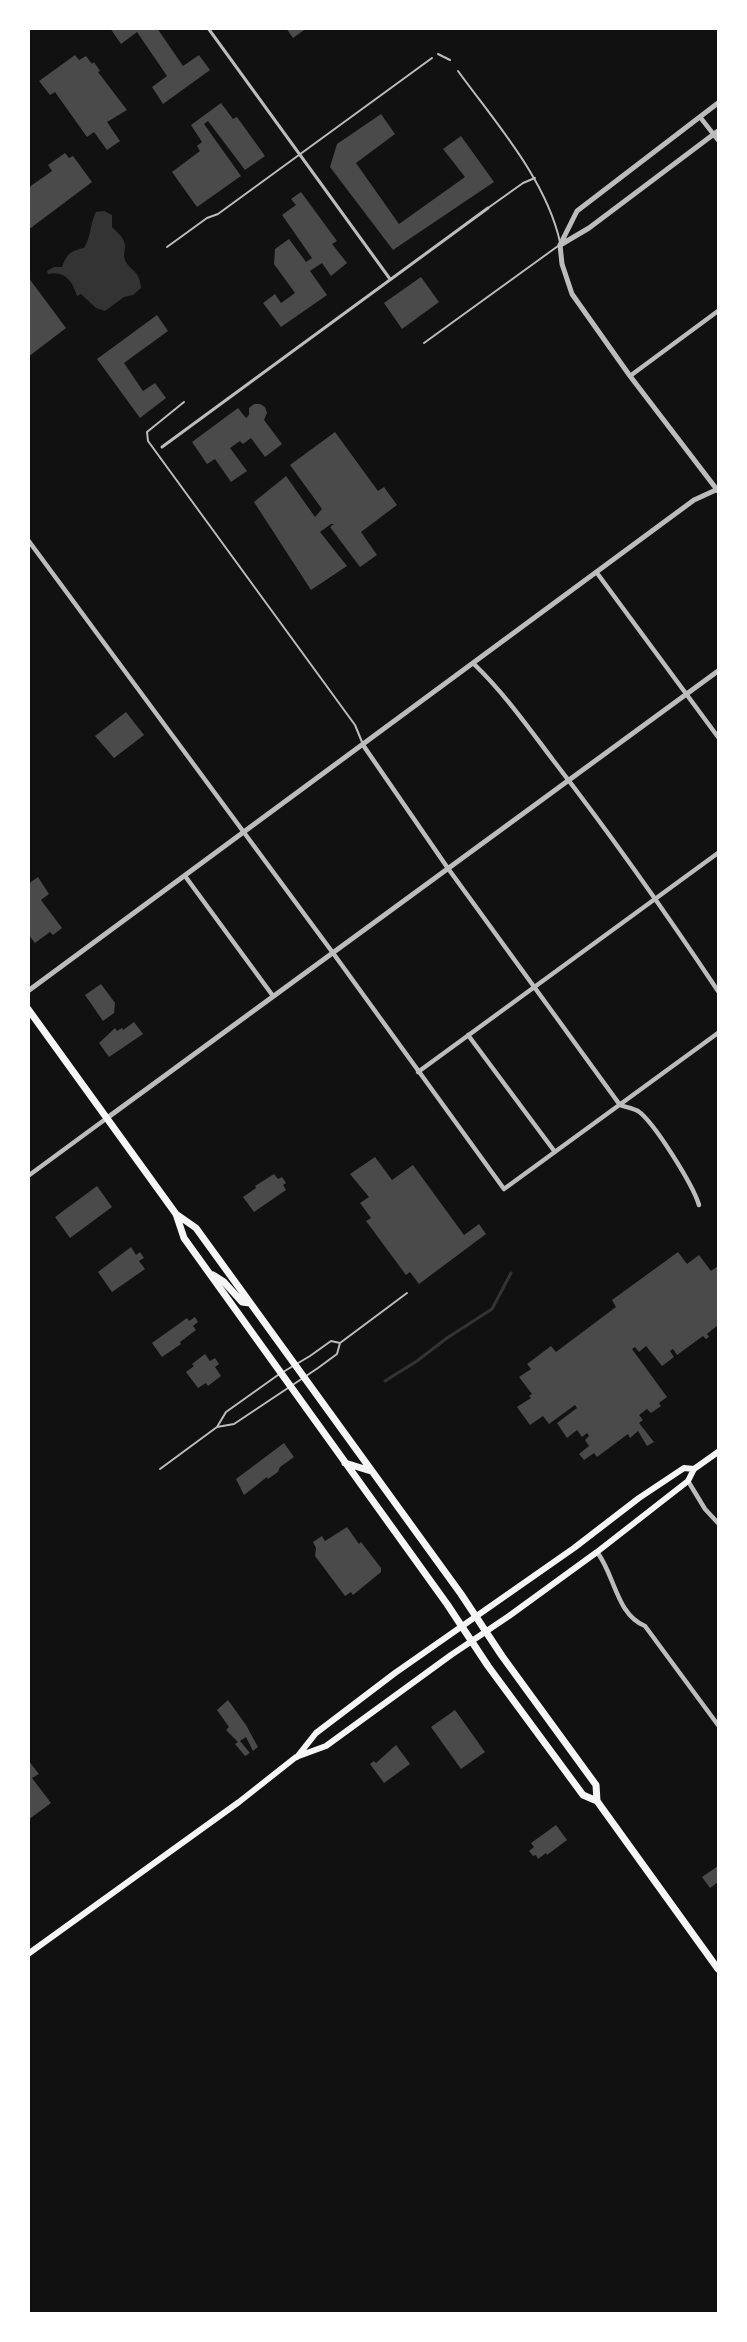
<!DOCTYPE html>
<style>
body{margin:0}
#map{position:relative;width:747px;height:2342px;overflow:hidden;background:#111;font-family:"Asap Condensed",sans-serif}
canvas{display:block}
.frame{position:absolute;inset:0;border:30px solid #fff;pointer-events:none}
</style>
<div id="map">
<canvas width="747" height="2342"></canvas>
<div class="frame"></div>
</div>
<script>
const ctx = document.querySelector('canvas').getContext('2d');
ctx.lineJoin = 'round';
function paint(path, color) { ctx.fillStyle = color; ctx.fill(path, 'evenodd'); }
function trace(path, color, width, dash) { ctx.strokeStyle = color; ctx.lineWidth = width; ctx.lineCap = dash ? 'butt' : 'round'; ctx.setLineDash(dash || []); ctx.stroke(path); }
paint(new Path2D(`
 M104,211L112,215V227C118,233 124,237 125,246C125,251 123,255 125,260C131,273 139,268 141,288L133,295L124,297L105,311L96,308L81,294L77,296C73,281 64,270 48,274L47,271L54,267H62C67,254 70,251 84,248C92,235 89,226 96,212Z`), '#333');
trace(new Path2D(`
 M385,1381L417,1361L447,1338L492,1309L511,1273`), '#333', 3);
paint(new Path2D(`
 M110,28H157L183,66L199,55L210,70L163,104L152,87L167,76L137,32L121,44Z
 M286,28H307L293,38Z
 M75,55L79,60L86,56L92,64L94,62L100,71L98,72L127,110L107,122L120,141L107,150L94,132L87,137L55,92L50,95L39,81Z
 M221,103L233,119L237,117L265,156L245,170L208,121L204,124L241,176L197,207L172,172L200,151L197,146L202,142L191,125Z
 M381,114L395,134L356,163L399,224L465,177L443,149L461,136L494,182L393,250L330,167L337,144Z
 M65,153L69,158L73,156L92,182L28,230V188L52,171L48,165Z
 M301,192L337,241L332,244L347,263L331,276L322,263L310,271L327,295L281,327L263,303L275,294L281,303L295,293L274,264L275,249L289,239L306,262L312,258L282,215L296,205L291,199Z
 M28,277L66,328L28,357Z
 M421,277L439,302L402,329L384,303Z
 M157,315L168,331L124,363L143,391L155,383L166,398L140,418L97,359Z
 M254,404H260L265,407L267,413L264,420L282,444L265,457L251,438L243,444L240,441L230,448L247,471L231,482L215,459L207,464L192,442L238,408L246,418L249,415V408Z
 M335,432L378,491L384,487L397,505L361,532L377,555L360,567L330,527L334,524H331L320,532L347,566L311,590L254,502L286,476L315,517L322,509L290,465Z
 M126,712L144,735L114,758L95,736Z
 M38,877L49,894L41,900L62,928L53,935L50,932L35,943L28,934V884Z
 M101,984L115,1003L114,1013L103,1021L85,995Z
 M134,1022L143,1034L109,1057L99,1043L115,1028L117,1031L122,1028L123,1030Z
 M375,1157L392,1180L413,1165L464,1235L479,1224L486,1234L419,1284L410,1272L406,1275L366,1221L371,1218L360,1203L369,1197L350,1174Z
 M274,1174L278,1179L282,1177L286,1183L283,1185L286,1190L254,1212L243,1197L256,1188L255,1186Z
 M97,1186L112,1207L70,1238L55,1217Z
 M131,1247L136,1255L140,1252L144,1258L139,1261L145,1269L112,1292L98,1272Z
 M678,1252L687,1264L699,1255L711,1271L718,1266V1325L707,1334L709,1337L706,1339L703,1336L677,1355L673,1349L670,1351L674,1357L662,1366L646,1346L639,1352L635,1347L632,1349L667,1397L659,1403L661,1406L651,1413L647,1409L639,1415L643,1420L639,1423L654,1442L647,1446L638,1431L630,1438L628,1434L597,1457L594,1453L584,1460L579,1454L589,1446L585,1440L589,1436L587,1433L582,1437L577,1430L567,1438L557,1423L577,1408L575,1405L549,1424L543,1416L530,1425L517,1407L531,1398L529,1396L532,1394L519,1377L531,1369L527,1364L551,1346L556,1352L616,1307L612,1300Z
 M195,1317L198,1322L193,1326L196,1330L180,1342L181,1344L162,1357L152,1343L187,1318L189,1321Z
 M205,1354L210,1361L215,1358L219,1364L215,1367L221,1376L208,1386L206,1383L198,1388L186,1372L194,1366L192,1364Z
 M284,1443L294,1457L280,1467L278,1472L268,1479L267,1477L244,1495L236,1479Z
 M347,1527L359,1544L361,1542L381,1568V1572L353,1595L351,1592L345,1596L315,1556L316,1548L313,1542L322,1536L325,1541Z
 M228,1700L246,1725L258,1747L253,1751L246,1737L240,1741L250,1753L245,1756L235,1744L238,1742L226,1730L229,1727L217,1710Z
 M455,1710L485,1752L461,1769L431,1727Z
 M396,1745L410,1764L384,1783L370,1764L374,1761L376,1763Z
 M28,1760L39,1774L32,1778L51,1803L28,1820Z
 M556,1825L567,1840L547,1855L546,1853L538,1859L536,1855L533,1856L529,1851L534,1847L531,1843Z
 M718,1866V1882L710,1888L702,1877Z`), '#4a4a4a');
trace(new Path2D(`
 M438,54L450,60
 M458,71C495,122 546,179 560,242
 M488,208L523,183L535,178
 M167,247L207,218L218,214L432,58
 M424,343L558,246
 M184,402L147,432L148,441L355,725L362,742
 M283,1372L310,1356L331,1341L340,1343
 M217,1427L234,1424L318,1368L337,1354L340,1343L407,1293
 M160,1469L217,1427L226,1412L278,1375`), '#bcbcbc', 2);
trace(new Path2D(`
 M208,28L390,279
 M162,447L488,208`), '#bcbcbc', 3);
trace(new Path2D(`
 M700,117L718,140
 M630,376L718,311
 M28,540L333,953L504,1189L718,1033
 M597,573L718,737
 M474,664C504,693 528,727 553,760C611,835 666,913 718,991
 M363,745L447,867L620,1105C625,1107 633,1108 638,1111C654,1122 693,1185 699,1205
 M185,876L273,996
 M468,1035L555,1152
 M418,1072L718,853
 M28,1176L107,1118
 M688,1481L705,1509L718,1523
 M597,1552C615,1575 616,1614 645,1626L718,1725`), '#bcbcbc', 4.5);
trace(new Path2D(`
 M562,244L589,228L718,131
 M560,245L562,264L572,294L630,376L718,491
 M560,245L577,211L718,103
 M28,991L694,500L718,489
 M107,1118L718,671`), '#bcbcbc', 5);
trace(new Path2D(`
 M297,1757L316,1733L395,1673L574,1548L639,1498L684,1468L694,1469
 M28,1954L239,1802L296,1757L326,1746L451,1655L509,1616L597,1552L688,1481L694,1469L718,1452`), '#f5f5f5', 6);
trace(new Path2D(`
 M28,1009L176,1214L184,1238L447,1604L488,1666L583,1795L597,1801
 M176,1214L196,1228L461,1594L502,1656L596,1785L597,1801L718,1969
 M213,1275L224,1282L242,1302L250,1303
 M345,1463L371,1471`), '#f5f5f5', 7);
</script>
